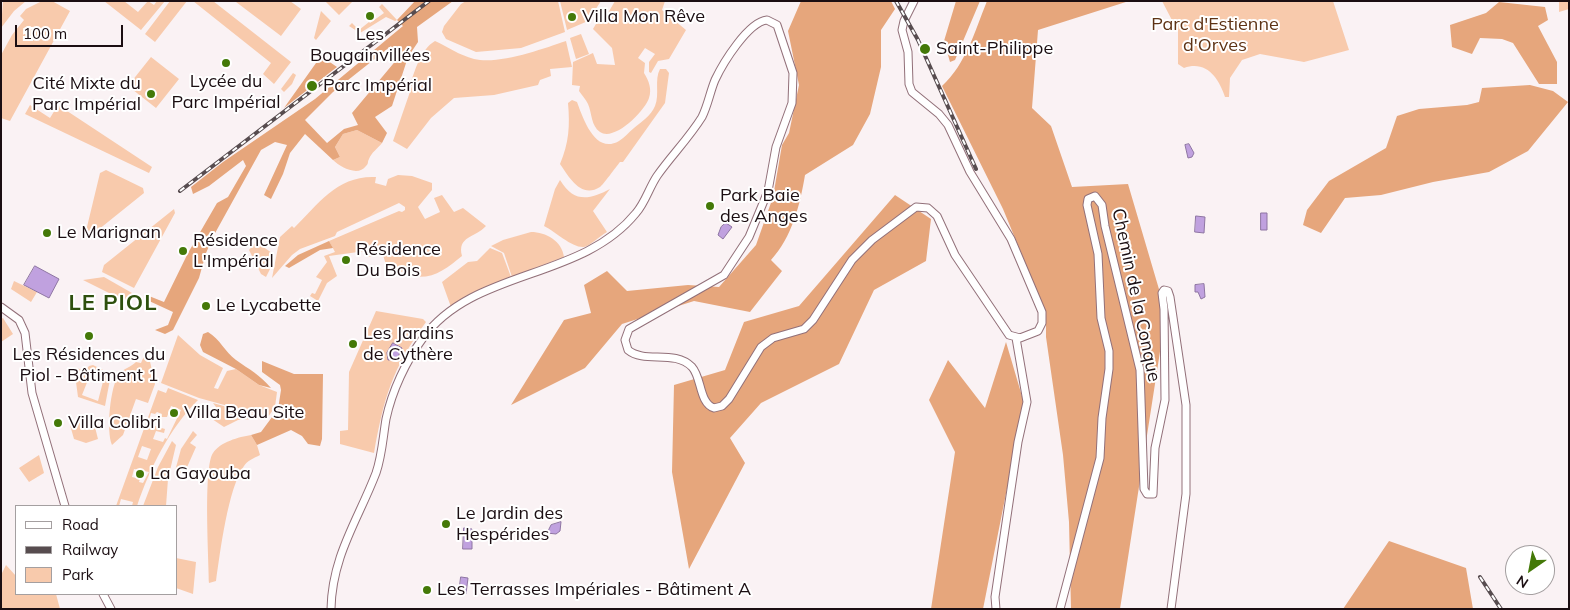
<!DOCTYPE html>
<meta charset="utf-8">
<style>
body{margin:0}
#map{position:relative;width:1570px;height:610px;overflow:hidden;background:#faf2f4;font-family:Mulish,sans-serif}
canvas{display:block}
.frame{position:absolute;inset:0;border:2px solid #1b0e12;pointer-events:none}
.legend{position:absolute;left:15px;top:505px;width:162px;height:90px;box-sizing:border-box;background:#fff;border:1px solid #a49fa0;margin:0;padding:6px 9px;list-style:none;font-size:15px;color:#1b0e12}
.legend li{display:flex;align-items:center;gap:10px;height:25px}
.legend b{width:25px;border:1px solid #a49fa0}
.north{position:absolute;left:1505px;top:545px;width:50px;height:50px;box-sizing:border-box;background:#fff;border:1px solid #a49fa0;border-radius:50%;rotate:213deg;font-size:14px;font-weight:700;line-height:20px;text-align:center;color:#1b0e12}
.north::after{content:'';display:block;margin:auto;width:18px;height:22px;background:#447908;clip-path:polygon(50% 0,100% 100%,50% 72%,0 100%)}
.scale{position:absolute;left:15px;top:25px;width:108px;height:22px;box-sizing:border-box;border:2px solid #1b0e12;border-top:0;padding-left:6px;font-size:15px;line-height:18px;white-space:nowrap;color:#1b0e12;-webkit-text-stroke:4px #fff;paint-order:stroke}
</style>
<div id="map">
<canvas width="1570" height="610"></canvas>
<div class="frame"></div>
<ul class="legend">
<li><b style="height:6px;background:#fff"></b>Road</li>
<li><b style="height:6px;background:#574c4f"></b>Railway</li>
<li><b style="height:14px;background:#f8caac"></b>Park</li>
</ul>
<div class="north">N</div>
<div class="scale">100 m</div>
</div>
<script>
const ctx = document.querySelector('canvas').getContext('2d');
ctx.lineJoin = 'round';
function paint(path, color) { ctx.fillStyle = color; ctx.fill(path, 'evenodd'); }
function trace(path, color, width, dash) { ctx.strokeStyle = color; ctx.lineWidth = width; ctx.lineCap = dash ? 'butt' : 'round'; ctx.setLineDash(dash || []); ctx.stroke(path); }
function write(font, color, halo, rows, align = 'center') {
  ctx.font = font + ' Mulish,sans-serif'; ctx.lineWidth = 4; ctx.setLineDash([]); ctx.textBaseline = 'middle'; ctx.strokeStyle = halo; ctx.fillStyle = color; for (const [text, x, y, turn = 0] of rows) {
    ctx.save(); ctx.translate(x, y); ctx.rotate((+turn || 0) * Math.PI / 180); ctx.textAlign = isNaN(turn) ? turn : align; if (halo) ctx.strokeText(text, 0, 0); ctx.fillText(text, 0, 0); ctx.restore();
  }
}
paint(new Path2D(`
 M3,1H26L14,11L1,28Z
 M42,1H52L70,11L10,121L1,118V55L12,35L24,20L20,16L26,9Z
 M104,1H124L138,12L148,1L154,5L157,1H165L141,30Z
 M170,1H187L155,42L145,34Z
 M193,1H213L291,62L274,84L263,74L271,63Z
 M290,1L301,9L281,36L236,2Z
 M325,1H353L339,15Z
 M466,1H558L565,32L521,48L476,52L446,39L442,32L444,26L461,4Z
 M560,1H601L588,21L567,30Z
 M615,1H665L662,10L686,30L669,59L658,61L651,73L649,72V62L655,54L645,48L638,58L645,63L644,73C649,81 652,89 649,98C645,111 614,142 600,132C591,126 592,113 588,104C586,100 582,95 579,91L580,86L572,85L573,62L593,53L597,64L615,65L612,48L593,29L603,12L608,13Z
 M1162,1H1333L1349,50L1304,62L1260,54L1242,60L1230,78L1229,97H1225C1219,79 1207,60 1184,68L1178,64V26H1175Z
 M1559,1H1569V9L1559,12Z
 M382,4L397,20L395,21L386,17L360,33L349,26L352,23L359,30L369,22L370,23L384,13L379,7Z
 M321,11L331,21L316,40L314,38Z
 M581,34L589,54L576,59L570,38Z
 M435,41C448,47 459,55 474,59C499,65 542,49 566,41L572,67L550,69L551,76L540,80L538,85L494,95L454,98L431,118L407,149L393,141L412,86L410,85C415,70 421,49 435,41Z
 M151,57L179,79L156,108L128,86Z
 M660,69H666L669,73L665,103L623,162H620C616,167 603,185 600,187C581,199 569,177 560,164C569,143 570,126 568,103L572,100L577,102C583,118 595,155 619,141C624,138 629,132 634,128C641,122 651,116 655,106C660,94 654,80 660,69Z
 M293,73L296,75L292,84L284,92L281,89Z
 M30,105L50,118L58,105L152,167L149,173L25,114Z
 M357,130L382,143C378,148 371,153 369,159C367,163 369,163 366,166C358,177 340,167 333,160L340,157L335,147L343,134Z
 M106,170L143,188L144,193L93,234L86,231L100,173Z
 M398,175L412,176L432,183V190L418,207L425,219L440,212L434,198L442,195L454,212L463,208L486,226C475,238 457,236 462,256C446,269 433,280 411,276L409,274L416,270L415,267L401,272L387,268L383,255L366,257L365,251L329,256L337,276L327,283L318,301L310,296L312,293L315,294L322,280L316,277L327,262L324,256L335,252L329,241L399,211L402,212L405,210V207L399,203L337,232L335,236L300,249L292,255L272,278L280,237L292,226L294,228C319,203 338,175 376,177L375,183L386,186L388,179Z
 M560,180C574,203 589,200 610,189L593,211L607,232C601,235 590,246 584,247C572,248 556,232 544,226L555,189Z
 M174,209L175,213L134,288L102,272L104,265Z
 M531,232C546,232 562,241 564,257L512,277L504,253L491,246L503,240Z
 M256,242L272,253L270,269L266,277L261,274L249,250Z
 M490,248L502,253L511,277L468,295L451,307L442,282L468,262L477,261Z
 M104,277L132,293L130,298L127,297L125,301L83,280Z
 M14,281L37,292L31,302L11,289Z
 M376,311L423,319L426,322C392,369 384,397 374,453L340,444V431L348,430L349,372Z
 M3,318L13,334L1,342V319Z
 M178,335L200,355L223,368L214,388L218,389L227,371L236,369L259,385L277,392L275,407L268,417L199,398L161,383Z
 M144,356L149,357L155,384L148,403L136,399L123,435L112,445C106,431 110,387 119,374C123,369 131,367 136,362L141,363Z
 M93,365L111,374L105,406L78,397L74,367L85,371L89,366ZM92,370L102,371L105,374L98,401L82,395Z
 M168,388L198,400C169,429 150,468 137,506H132L133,502L121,499L119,506H116L158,390L166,393ZM171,406L181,410L167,439L165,438L163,442L153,439L156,431L164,433L165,429L148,424L151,413L155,414L157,412L162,414L161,417H167ZM142,446L151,449L147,460L138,457ZM134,469L149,472L143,483L139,482L140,479L132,477Z
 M213,403L266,418L238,420L224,427L212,419L219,411Z
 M90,420L95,427L98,439L86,443L74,439L70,425Z
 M193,431L197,435L190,443L196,447L184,474L175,471L181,449Z
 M251,435L257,445L260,455C254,458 247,461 244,466C228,488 220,553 216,581L209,583C209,560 203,467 213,453C220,442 239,437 251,435Z
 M172,441L176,445L168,479L166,506H143L158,467Z
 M39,455L44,473L29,482L19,468Z
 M176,558L196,562L193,594L176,588Z
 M6,565L16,576V594H56L60,609H1V575Z`), '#f8caac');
paint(new Path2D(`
 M415,1H453L417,27L418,42L408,57L392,106L375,117L387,133L382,143L357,130L343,134L335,147L340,157L333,160L305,134L290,153L283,174L271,199L264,195L287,145L275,142L261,150L214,235L206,253L199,278L173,330L165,334L155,330L168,325L173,312L147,300L149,296L164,302L188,253L217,203L228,197L246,166L243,160L209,186L193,194L191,187L223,162L315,99L403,26L397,20ZM391,46L398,58L352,113L358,125L344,129L327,143L305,120L333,92Z
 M801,1H891L895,9L881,30V67L870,114L853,145L805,175C800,205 792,237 771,260L782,271L750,312L694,301L622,324L585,368L511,405L564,320L591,313L584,285L607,271L627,291L688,285L719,287L756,245L773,197L782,145L789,133L799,85L788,31Z
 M956,1H980L955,60L950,62L944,41Z
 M987,1H1129L1038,30L1032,108L1051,126L1072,187L1128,184L1166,313L1120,609H1071L1069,522L1063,455L1046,337V313L1003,209L942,86C966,64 975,31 987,1Z
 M1499,2L1545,7L1548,20L1538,26L1557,62V84H1539L1513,43L1502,39L1480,38L1472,54L1452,47L1450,25L1486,13Z
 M321,56L337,67L284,108Z
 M1530,85L1553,91L1568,102L1528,151L1489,172L1433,182L1381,195L1345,198L1321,233L1303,225L1307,210L1329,181L1386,148L1397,116L1419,109L1467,105L1479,102L1482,88Z
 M895,195L931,219L926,261L874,290L839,364L761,403L730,438L745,463L689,569L672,472L674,385L725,370L744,322L799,306Z
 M329,241L333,248L320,250L289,268L285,266L298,255Z
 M208,332C220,339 225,352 236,360C250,370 259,374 271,388L259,385L236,369L203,352L200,345L203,334Z
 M1006,342L1024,403L983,609H931L955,452L929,400L948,360L985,408Z
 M262,361L294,374H323L322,439L320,446L308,444L302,436L291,430L257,445L251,435L261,432L278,409L281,390L280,385L262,372Z
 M1389,541L1466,568L1473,609H1343Z`), '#e6a67c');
const water = new Path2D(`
 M1189,144L1194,153L1192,157L1188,158L1185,145Z
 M1261,213H1267V230H1261Z
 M1196,216L1205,217L1204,233L1195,232Z
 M726,223L732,227L723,239L718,235L721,227Z
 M35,266L59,279L49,298L24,285Z
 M1204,284L1205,297L1201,299L1198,292H1195V285Z
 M393,343L402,348L397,359L388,360L387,353Z
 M561,522L560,531L556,534L547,533L551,525Z
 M464,528L472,529V549H463Z
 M461,577L468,578L466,594L459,593Z`);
paint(water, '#c0a1df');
trace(water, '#8e75a2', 1);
const minor = new Path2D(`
 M1,307L19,320L25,333L32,393L65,506
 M103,594L111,609
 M331,609C332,556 358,520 376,473C382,456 383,437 386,419C392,391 406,361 423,338C474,268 581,281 636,213C645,203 649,188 657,176C671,156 689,138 702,117C708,105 710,92 715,80C723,63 748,22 767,20L777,25L793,73L792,103L776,147L768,191L749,237L724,275L629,329L625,340L628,350C645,364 674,349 692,367C702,378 699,403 714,408L722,406L729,399L761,347L773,338L804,329L813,320L852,260L872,240L916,207L928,208L937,216L955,255L1009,335L1020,338L1038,331L1042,323V312L1011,239L970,172L948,125L939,114L912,92L909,84L908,52L902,30L904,21L914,1
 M996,609L995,597L1018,442L1027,402L1016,338
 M1060,609L1100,458L1102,418L1109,369V351L1101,318L1098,254L1087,205L1088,199L1095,196L1102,205L1105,226L1140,370L1144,489L1147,494H1153L1155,448L1165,400L1164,309L1162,293L1164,290L1168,291L1170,297L1186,405V494L1171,609`);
trace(minor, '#927079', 9);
trace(minor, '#fff', 7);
const rail = new Path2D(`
 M896,1L918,40L976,169
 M180,191L429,1
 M1480,577L1501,609`);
trace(rail, '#574c4f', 4);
trace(rail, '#fff', 2, [5.5]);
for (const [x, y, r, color] of [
 [370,16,5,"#447908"],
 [572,17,5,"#447908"],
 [925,49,6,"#447908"],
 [226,63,5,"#447908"],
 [312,86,6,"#447908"],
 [151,94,5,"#447908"],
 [710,206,5,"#447908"],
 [47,233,5,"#447908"],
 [183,251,5,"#447908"],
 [346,260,5,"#447908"],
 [206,306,5,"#447908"],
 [89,336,5,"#447908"],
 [353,344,5,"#447908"],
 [174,413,5,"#447908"],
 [58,423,5,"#447908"],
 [140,474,5,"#447908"],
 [446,524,5,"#447908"],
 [427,590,5,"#447908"]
]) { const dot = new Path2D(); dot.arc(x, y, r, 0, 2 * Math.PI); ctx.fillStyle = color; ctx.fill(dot); trace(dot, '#fff', 2); }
write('18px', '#1b0e12', '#fff', [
 ["Villa Mon Rêve",582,17],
 ["Les",370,35,"center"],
 ["Bougainvillées",370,56,"center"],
 ["Saint-Philippe",936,49],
 ["Lycée du",226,82,"center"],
 ["Parc Impérial",226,103,"center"],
 ["Cité Mixte du",141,84,"right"],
 ["Parc Impérial",141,105,"right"],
 ["Parc Impérial",323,86],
 ["Park Baie",720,196],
 ["des Anges",720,217],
 ["Le Marignan",57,233],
 ["Résidence",193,241],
 ["L'Impérial",193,262],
 ["Résidence",356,250],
 ["Du Bois",356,271],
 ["Le Lycabette",216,306],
 ["Les Jardins",363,334],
 ["de Cythère",363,355],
 ["Les Résidences du",89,355,"center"],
 ["Piol - Bâtiment 1",89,376,"center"],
 ["Villa Beau Site",184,413],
 ["Villa Colibri",68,423],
 ["La Gayouba",150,474],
 ["Le Jardin des",456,514],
 ["Hespérides",456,535],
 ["Les Terrasses Impériales - Bâtiment A",437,590]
], 'left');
write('18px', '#5e3315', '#fff', [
 ["Parc d'Estienne",1215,25],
 ["d'Orves",1215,46]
]);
write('18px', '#1b0e12', '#fff', [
 ["Chemin de la Conque",1136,295,78]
]);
ctx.letterSpacing = '1px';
write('bold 22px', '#2e500e', '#fff', [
 ["LE PIOL",113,303]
]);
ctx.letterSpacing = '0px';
</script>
